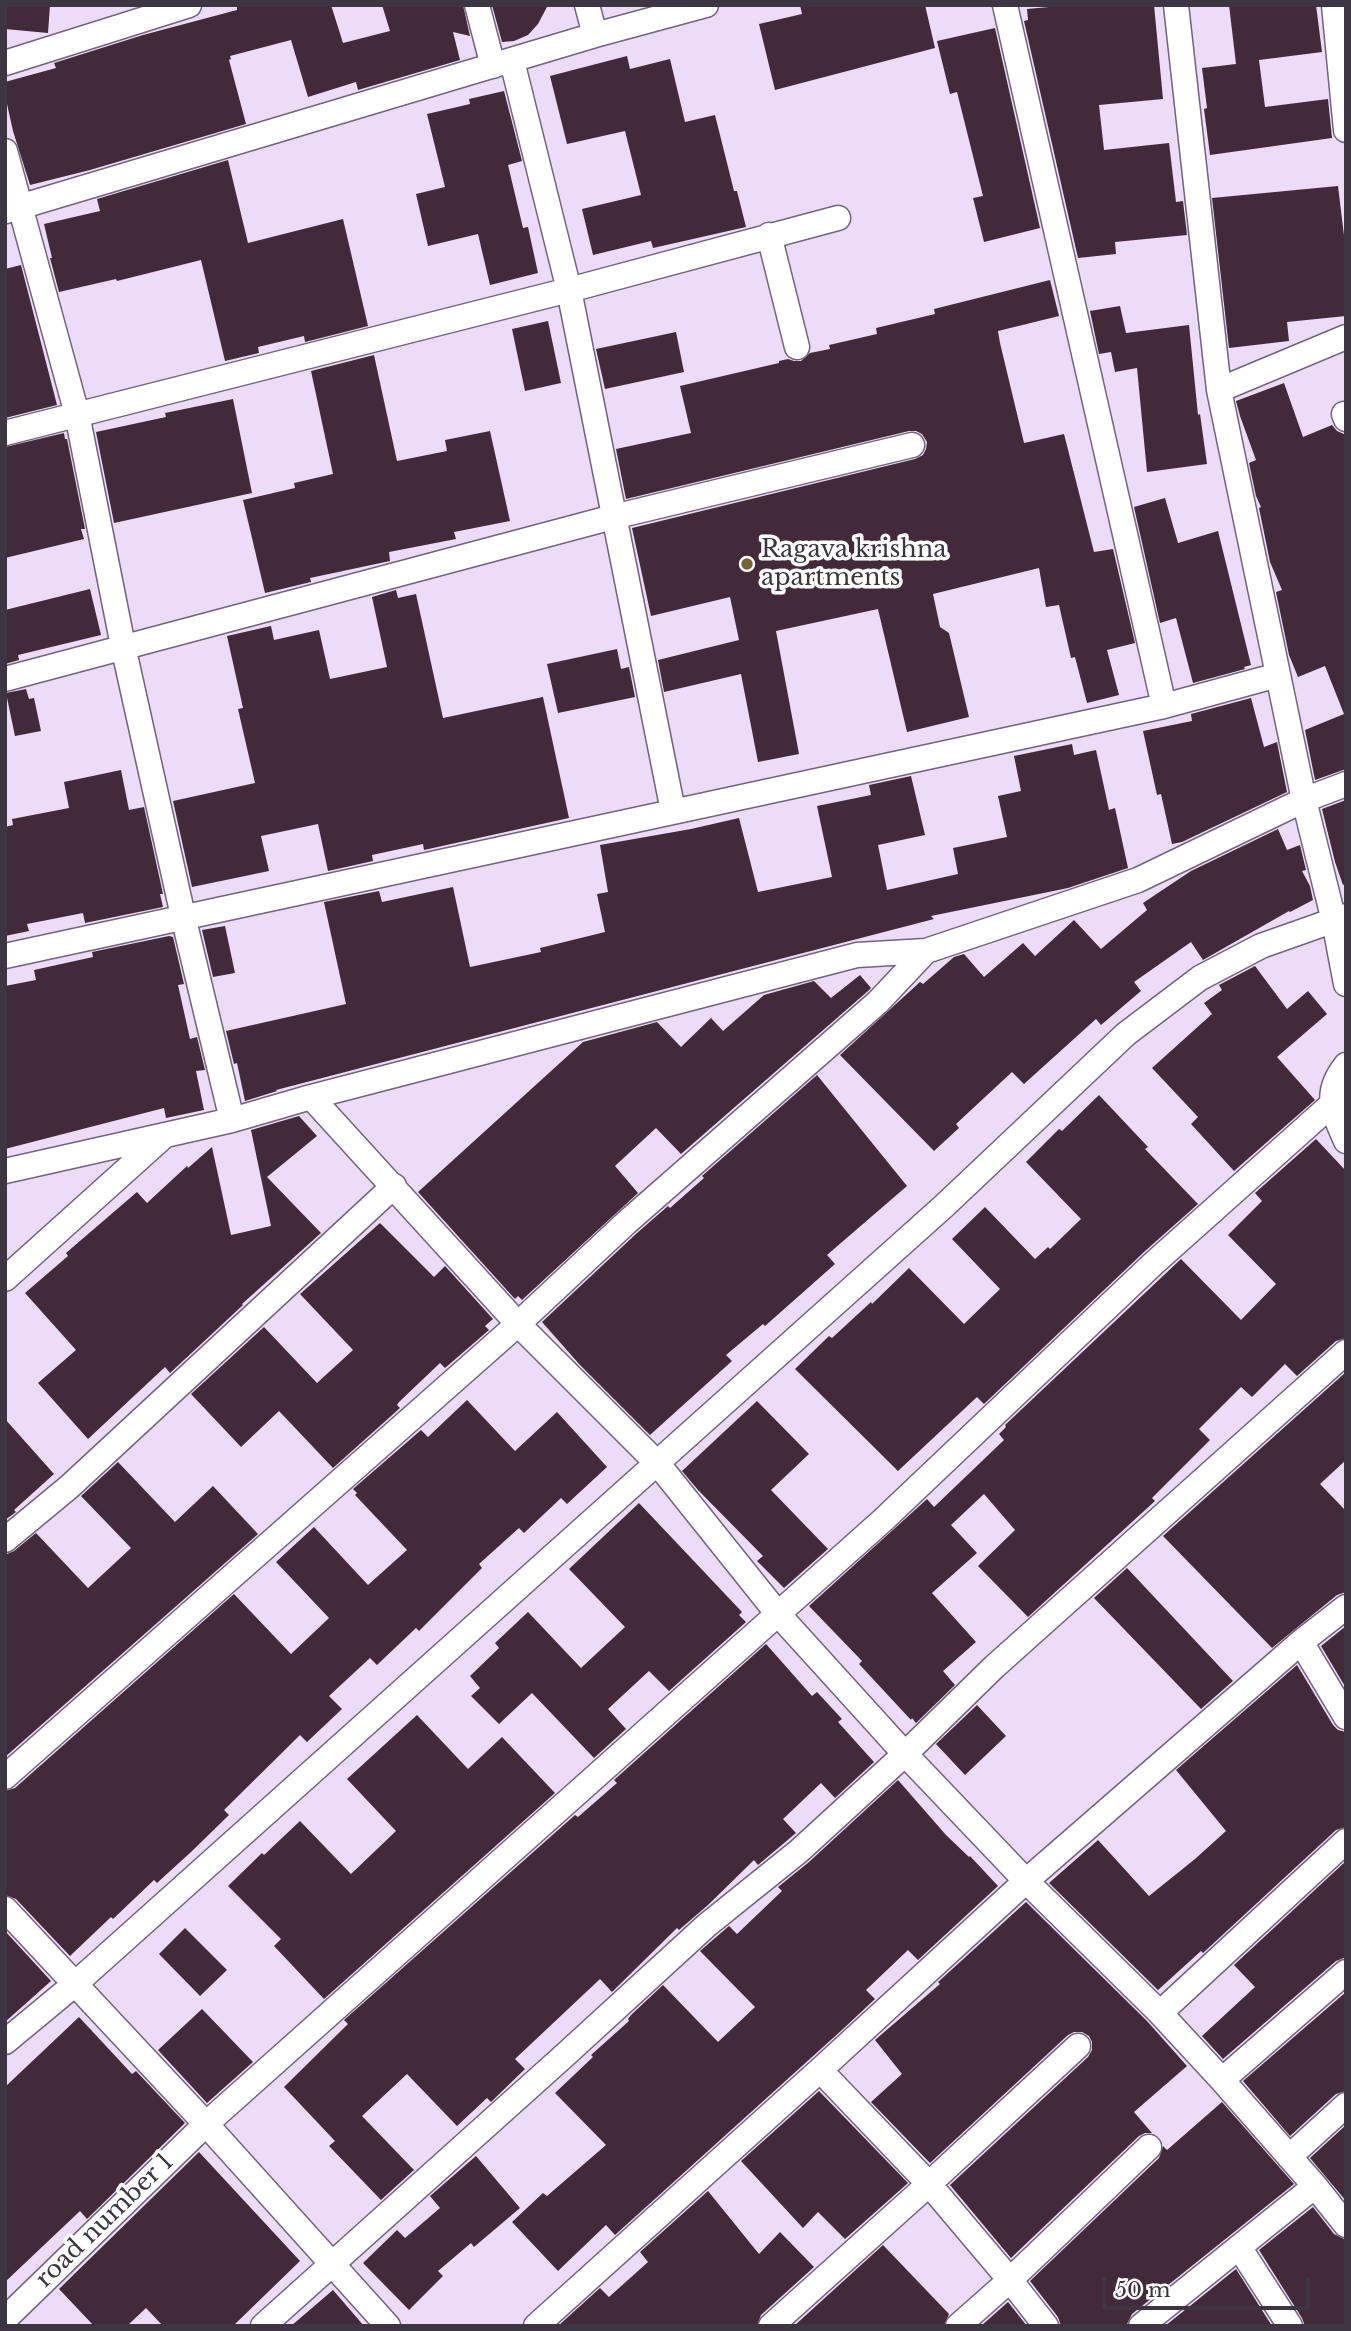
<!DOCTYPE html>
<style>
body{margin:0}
#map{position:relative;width:1351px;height:2331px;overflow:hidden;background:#ecdbf9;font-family:"Libre Baskerville",serif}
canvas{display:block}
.frame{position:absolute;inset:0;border:7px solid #3d3642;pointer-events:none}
.scale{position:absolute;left:1102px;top:2278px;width:208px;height:32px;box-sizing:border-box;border:4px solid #3d3642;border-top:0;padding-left:9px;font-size:21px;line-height:24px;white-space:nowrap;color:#3d3642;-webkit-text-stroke:5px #fff;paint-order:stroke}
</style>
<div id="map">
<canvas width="1351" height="2331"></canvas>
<div class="frame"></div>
<div class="scale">50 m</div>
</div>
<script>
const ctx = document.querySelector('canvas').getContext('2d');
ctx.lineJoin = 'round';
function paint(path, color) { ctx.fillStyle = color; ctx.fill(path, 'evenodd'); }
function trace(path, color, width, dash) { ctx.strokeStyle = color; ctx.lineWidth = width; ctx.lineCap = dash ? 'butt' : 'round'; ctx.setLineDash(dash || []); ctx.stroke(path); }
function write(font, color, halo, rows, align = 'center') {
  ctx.font = font + ' "Libre Baskerville",serif'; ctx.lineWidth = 7; ctx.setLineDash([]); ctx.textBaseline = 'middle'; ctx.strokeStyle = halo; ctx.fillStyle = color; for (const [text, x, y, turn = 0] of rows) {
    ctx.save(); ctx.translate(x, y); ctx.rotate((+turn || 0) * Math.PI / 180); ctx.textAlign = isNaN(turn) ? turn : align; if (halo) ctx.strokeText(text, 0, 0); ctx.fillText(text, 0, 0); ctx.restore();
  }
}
paint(new Path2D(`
 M5,5H50L48,33L5,29Z
 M237,5H331L343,43L390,31L382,5H463L470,36L453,32L460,60L358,90L356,82L308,97L291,40L230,56L231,59L229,60L246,124L90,170L30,185L13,131L5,95V82L56,68L54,63L143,35L237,10Z
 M492,5H548L538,24L528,35L514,41L502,42Z
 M800,5H925L935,48L775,90L759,24L802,14Z
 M1071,5H1154L1163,99L1099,105L1104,150L1169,143L1176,202L1183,201L1187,235L1115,242L1116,254L1078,258L1024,21L1028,20L1027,9Z
 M1229,5H1316L1322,52L1259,60L1265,107L1328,99L1332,138L1210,155L1204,109L1207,108L1202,68L1236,64Z
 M995,28L1040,228L984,242L973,198L983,196L957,92L950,94L937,41Z
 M627,56L630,69L670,59L685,122L715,115L734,191H737L746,227L653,248L651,241L593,255L582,209L641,195L625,131L567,144L550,76Z
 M504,91L522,161L508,165L523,228L528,227L538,273L490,285L478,234L428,246L416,194L445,187L427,114L470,104L469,99Z
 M228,160L248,243L343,219L368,326L305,342L304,336L258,347L259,353L225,361L201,260L117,281L116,279L59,292L50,258H52L44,224L100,211L97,199Z
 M1338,186L1346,252V316L1287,322L1289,341L1229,348L1212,198Z
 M21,265L57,405L5,418V269Z
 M1050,280L1059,316L998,331L1000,343L1024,443L1064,434L1094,552L1113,549L1135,643L1107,650L1119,695L1087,703L1075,657L1071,658L1059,605L1046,607L1039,568L933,594L940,627L949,633L969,717L907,732L878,609L776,631L799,754L758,762L741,674L664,692L658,660L739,640L730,597L651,616L632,528L915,459L923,455L926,449L927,442L922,434L916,431H909L626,499L616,449L691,433L680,386L779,363V361L788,359L794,361H801L810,353L830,349L829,345L877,334L876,328L935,314L934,309Z
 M1120,306L1126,333L1189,325L1198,415L1200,414L1207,464L1147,472L1137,368L1115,372L1111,352L1099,354L1090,311Z
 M548,321L561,383L525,391L512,329Z
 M676,332L684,372L605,389L596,349Z
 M374,355L397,461L447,451L445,440L490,431L510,521L454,532L456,539L389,552L390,561L310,578L311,582L265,593L243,500L295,488L294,483L333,474L311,371Z
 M1284,383L1303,437L1332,425L1337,431L1344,434L1346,438V769L1315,780L1305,730L1344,714L1325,666L1298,677L1289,655L1276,592L1282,590L1270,562L1259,508L1261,507L1256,496L1249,463L1256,460L1240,416L1236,401Z
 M233,399L252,493L114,523L96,432L166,417L165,413Z
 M64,433L65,439H67L85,529H81L84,539L5,558V447Z
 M1165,498L1178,543L1218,531L1251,665L1244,667L1245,669L1193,683L1176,618L1160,623L1134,507Z
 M90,589L101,635L18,655L19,660L5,664V610Z
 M396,590L398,598L416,594L443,718L543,697L569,818L424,850L423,844L372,855L373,861L328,871L318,824L261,836L269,871L192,887L173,801L255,783L238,709L243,708L227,636L271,626L274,640L319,630L330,679L387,667L372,597Z
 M617,649L621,669L629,667L635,697L558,713L547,664Z
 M26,689L29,699L34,698L41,731L15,736L6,693Z
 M1251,698L1264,747L1277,742L1287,792L1182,842L1172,844L1161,794L1157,795L1143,731L1192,721L1191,714Z
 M1072,744L1074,755L1096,750L1109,810L1115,808L1128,868L1068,888L931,916L934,919L276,1090L277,1091L245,1101L237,1063L234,1064L226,1031L346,1004L324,902L379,891L382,902L453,887L470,967L541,952L540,948L605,932L597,894L608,892L600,845L691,829L739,818L758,892L832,877L817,806L871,795L869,785L911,776L925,835L878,845L887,890L958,874L953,848L1007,837L998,796L1021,791L1014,756Z
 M121,770L129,810L144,807L163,894H160L163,907L85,923L83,913L27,924L29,931L5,936V827L13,825L12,819L69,808L64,782Z
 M1346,800V884L1343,885L1335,862L1322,809Z
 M1278,829L1287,850L1300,845L1306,870L1302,871L1310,886L1313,900L1290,912L1289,911L1203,960L1191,942L1134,982L1141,991L1101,1025L1096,1019L1024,1084L1012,1072L956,1124L959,1128L934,1151L840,1055L920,982L923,984L954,957L964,954L984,977L1023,943L1035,956L1074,920L1101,949L1147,910L1143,903L1191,871Z
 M225,926L235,973L213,977L202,930Z
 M169,936L173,937L184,984L178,985L190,1039L197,1037L205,1070L196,1071L204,1110L166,1118L164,1108L5,1149V986L36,980L34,970L93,957L92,952Z
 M1255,966L1287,1009L1308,991L1327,1014L1277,1057L1315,1100L1234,1171L1191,1124L1198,1117L1152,1068L1212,1014L1204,1003L1222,990L1219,985Z
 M860,975L871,988L868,991L681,1154L656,1128L615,1166L638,1193L522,1300L518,1296L515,1299L418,1192L583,1042L657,1022L681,1047L711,1018L723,1031L764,995L814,981L831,998Z
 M817,1075L907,1186L827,1255L835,1264L765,1326L763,1324L726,1355L732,1361L650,1435L580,1365L542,1322L637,1233L668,1206L670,1208L704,1178L702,1176Z
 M1099,1095L1148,1147L1145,1149L1198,1204L1144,1252L984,1404L977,1397L898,1471L795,1369L829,1336L832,1338L871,1302L872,1304L909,1268L964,1324L1000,1289L952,1239L985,1207L1035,1259L1048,1247L1050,1249L1081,1219L1026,1162L1059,1129L1062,1131Z
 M299,1116L317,1136L267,1177L321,1233L242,1304L243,1305L170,1373L165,1367L88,1439L38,1383L76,1350L25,1293L68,1256L66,1253L137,1192L147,1203L187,1166L188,1168L212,1147L231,1235L271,1226L251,1130Z
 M1316,1139L1346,1171V1338L1336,1341L1297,1376L1285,1364L1252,1397L1241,1387L1199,1429L1210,1440L1152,1498L1155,1501L1028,1617L978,1566L1015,1530L984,1494L951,1525L977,1553L932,1593L976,1642L943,1671L955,1685L916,1723L912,1718L911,1720L859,1664L862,1661L809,1606L927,1499L934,1507L1004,1440L999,1434L1006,1427L1005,1425L1181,1259L1241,1320L1276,1284L1228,1235L1262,1201L1255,1193Z
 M380,1223L434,1277L445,1266L493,1319L485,1326L489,1330L445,1368L440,1363L399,1402L397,1405L400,1408L333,1468L279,1411L241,1447L191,1394L264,1327L317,1383L353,1350L300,1294Z
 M1346,1372V1460L1320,1484L1346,1511V1592L1337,1595L1272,1648L1163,1536Z
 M467,1400L515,1451L557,1412L607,1467L567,1504L561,1498L524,1533L519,1528L479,1564L482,1568L419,1631L416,1628L377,1665L370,1658L329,1696L342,1709L307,1742L300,1735L224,1810L229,1815L191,1852L157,1883L154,1880L113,1919L111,1917L70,1956L16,1899L5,1895V1791L15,1788L234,1594L291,1654L329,1618L276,1562L314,1527L368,1585L407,1550L355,1495L357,1493L353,1489L421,1430L428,1437Z
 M757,1401L809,1454L771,1490L828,1549L784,1588L757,1561L763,1556L698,1490L682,1471Z
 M5,1419L54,1474L14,1510L16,1512L5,1520Z
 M118,1462L175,1522L213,1486L258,1534L5,1757V1555L14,1551L36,1533L88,1588L131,1548L81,1496Z
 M639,1503L742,1612L739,1615L746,1622L669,1691L649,1671L608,1709L626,1729L594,1758L532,1693L499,1724L471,1696L480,1688L470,1676L499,1648L495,1643L528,1612L581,1668L625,1627L569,1569Z
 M1127,1568L1233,1681L1201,1709L1094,1598Z
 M1346,1626V1688L1321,1646Z
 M766,1644L812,1696L817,1692L842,1719L838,1722L874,1762L835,1798L821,1783L783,1819L796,1833L758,1865L754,1860L708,1905L679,1930L677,1928L612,1992L600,1979L515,2059L525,2069L491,2102L487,2098L457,2126L407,2074L362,2116L414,2170L381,2200L329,2146L335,2141L284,2087L348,2024L344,2020L575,1815L578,1817L617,1783L614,1780Z
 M1297,1665L1333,1725L1338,1730L1346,1732V1827L1336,1830L1203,1953L1201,1951L1158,1990L1049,1883L1098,1840L1149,1896L1195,1859L1226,1831L1176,1770Z
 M977,1705L1006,1736L965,1775L936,1744Z
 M417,1715L468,1769L502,1737L555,1793L324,1999L274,1946L281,1939L228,1886L262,1853L264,1855L300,1821L351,1874L396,1831L347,1779Z
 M898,1780L946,1835L969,1857L970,1856L998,1886L918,1960L908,1950L866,1990L875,1999L843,2029L615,2235L606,2225L558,2271L512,2222L543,2193L547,2196L606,2145L555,2093L593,2057L591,2055L629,2021L628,2019L632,2014L663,1985L718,2042L755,2007L700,1951L729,1926L737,1934L782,1891L778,1887L809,1862Z
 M1346,1861V1957L1336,1961L1223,2059L1202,2036L1255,1987L1234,1965Z
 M1026,1902L1147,2021L1187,2066L1134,2112L1152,2133H1145L1139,2136L1011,2258L950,2185L1088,2057L1092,2050V2042L1089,2036L1082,2032H1074L1068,2035L930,2163L871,2102L902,2074L875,2040L940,1984L938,1982Z
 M185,1928L227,1970L200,1996L159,1954Z
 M5,1931L51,1981L5,2022Z
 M1346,1992V2091L1336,2094L1290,2136L1243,2081Z
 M202,2009L253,2062L207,2103L158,2050Z
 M79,2017L132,2074L136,2071L185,2123L87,2219L80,2211L5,2282V2087Z
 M819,2091L908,2183L845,2239L818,2212L803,2228L741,2161Z
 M1222,2102L1294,2184L1132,2314L1126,2326H1061L1058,2317L1030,2281L1159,2158L1163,2146L1167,2150Z
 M1346,2125V2201L1310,2158Z
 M199,2152L300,2261L233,2326H163L146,2308L127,2326H94L59,2289Z
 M476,2156L520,2208L474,2247L471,2243L438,2271L443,2276L409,2310L363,2263L397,2230L405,2238L440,2208L430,2196Z
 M708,2191L759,2254L780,2232L814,2267L761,2315L757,2326H558L600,2288L609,2297L648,2262L640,2252Z
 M1313,2207L1334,2234L1346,2240V2326H1305L1302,2318L1259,2250Z
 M883,2245L949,2314L944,2326H794Z
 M1236,2269L1272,2326H1165Z
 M333,2290L364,2326H291Z
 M1008,2302L1027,2326H981Z`), '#422a3a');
const street = new Path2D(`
 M477,5L493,66
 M587,5L595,35
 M1176,5L1219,390L1304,800L1334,921L1346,984
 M1334,5L1346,130
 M512,61L569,290L673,811
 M5,63L189,5
 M5,151L77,414L123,646L183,916L232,1120
 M6,211L595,35L706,5
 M769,235L797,347
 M1219,390L1346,337
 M1344,414L1346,419
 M5,433L569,290L838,218
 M5,679L613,517L912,445
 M1164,706L1278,675
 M5,956L1164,706L1005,5
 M1346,1065C1323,1094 1333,1111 1346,1141
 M311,1097L518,1324L658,1464L778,1614L905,1754L1026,1881L1160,2013L1222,2080L1315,2186L1346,2225
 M5,1171L232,1120L311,1097L857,955L926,951L1138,880L1304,800L1346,784
 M5,1279L164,1136
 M5,1540L69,1487L394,1186
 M1301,1642L1346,1717
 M5,1777L518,1324L627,1222L878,1002L926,951
 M5,1909L206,2124L388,2326
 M1160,2013L1346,1841
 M5,2042L75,1984L944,1206L1126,1034L1200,978L1261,946L1346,916
 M820,2070L929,2184L1010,2280L1046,2326
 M1222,2080L1346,1972
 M1289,2157L1346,2105
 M1239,2247L1290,2326
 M5,2319L206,2124L882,1521L1154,1263L1331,1105
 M263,2326L565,2055L707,1925L799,1851L905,1754L994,1667L1346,1352
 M536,2326L820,2070L1026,1881L1301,1642L1346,1607
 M771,2326L929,2184L1078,2046
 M958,2326L1010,2280L1149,2147
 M1141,2326L1315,2186`);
trace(street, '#72637e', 27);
trace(street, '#fff', 24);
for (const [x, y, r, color] of [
 [747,564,7,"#746633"]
]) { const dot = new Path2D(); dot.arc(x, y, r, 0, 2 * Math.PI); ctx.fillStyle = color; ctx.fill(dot); trace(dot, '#fff', 2.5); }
write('24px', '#3d3642', '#fff', [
 ["Ragava krishna",761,550],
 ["apartments",761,578]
], 'left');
write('24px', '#3d3642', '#fff', [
 ["road number 1",105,2221,-44]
]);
</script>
